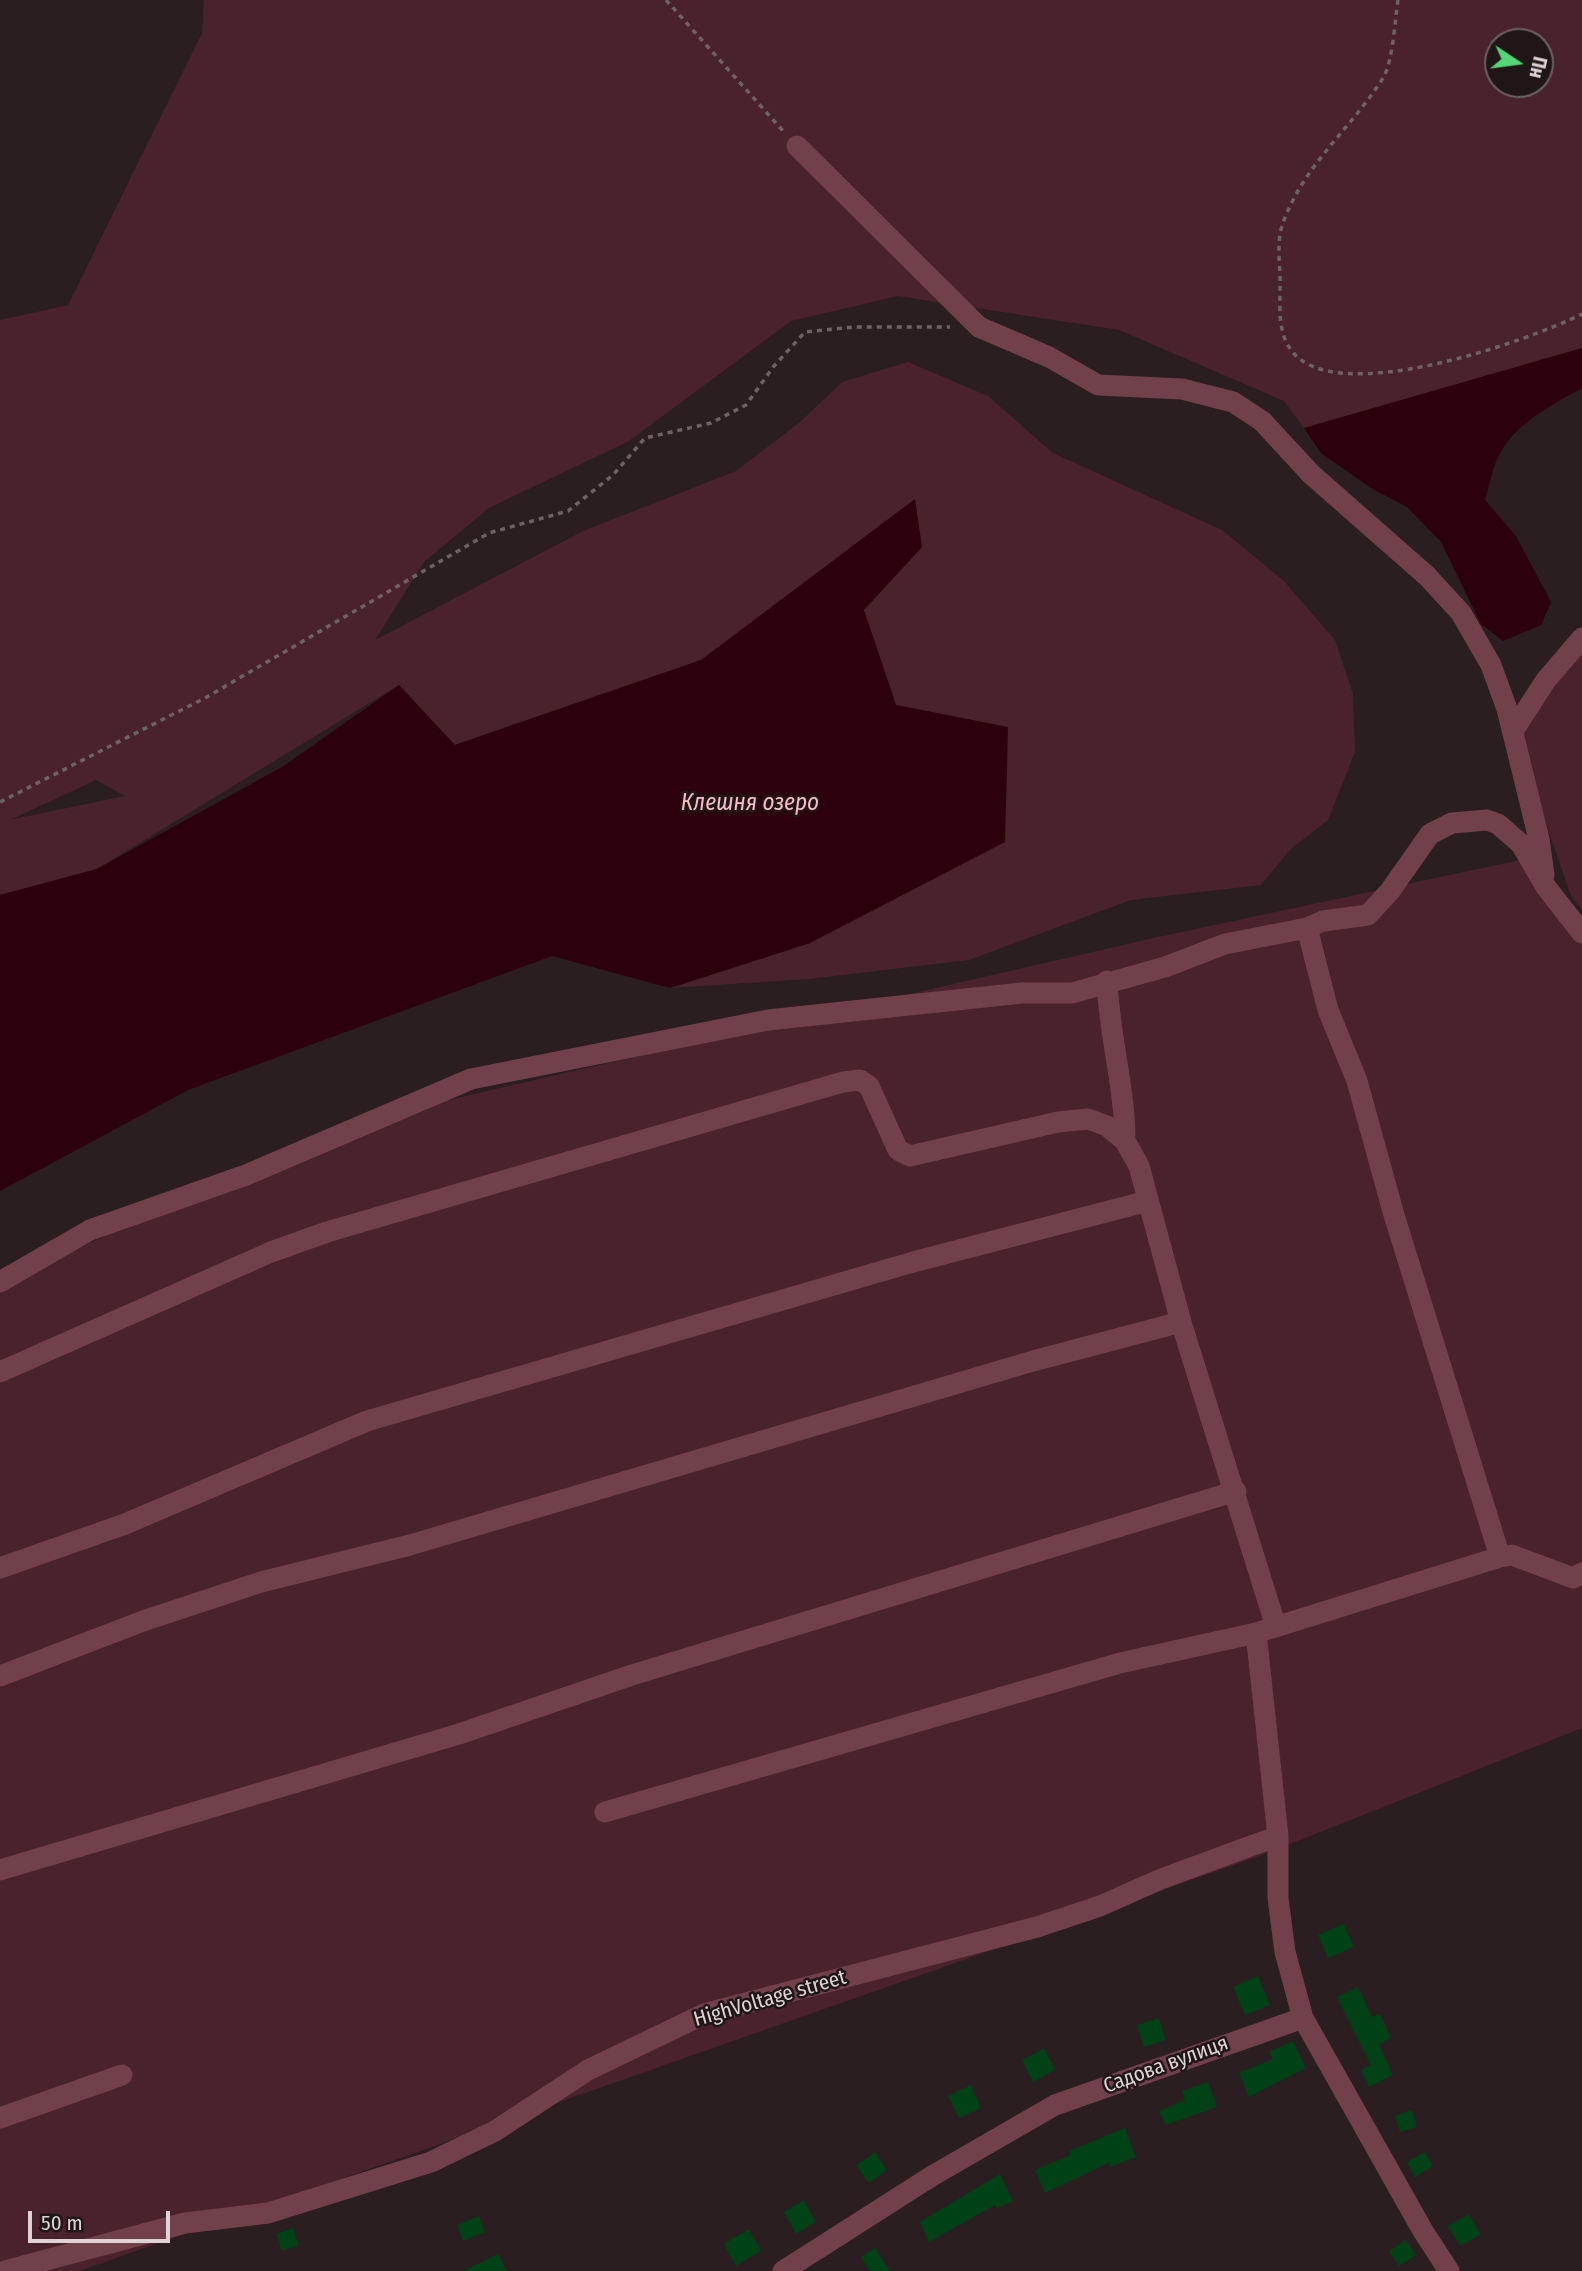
<!DOCTYPE html>
<meta charset="utf-8">
<style>
body{margin:0}
#map{position:relative;width:1582px;height:2271px;overflow:hidden;background:#2a1e20;font-family:"Fira Sans Condensed",sans-serif}
canvas{display:block}
.north{position:absolute;left:1484px;top:28px;width:70px;height:70px;box-sizing:border-box;background:#201517;border:2px solid #6c6163;border-radius:50%;rotate:103deg;font-size:19px;font-weight:700;line-height:28px;text-align:center;color:#ddd4d5}
.north::after{content:'';display:block;margin:auto;width:24px;height:32px;background:#53d673;clip-path:polygon(50% 0,100% 100%,50% 72%,0 100%)}
.scale{position:absolute;left:28px;top:2211px;width:142px;height:32px;box-sizing:border-box;border:4px solid #ddd4d5;border-top:0;padding-left:9px;font-size:21px;line-height:24px;white-space:nowrap;color:#ddd4d5;-webkit-text-stroke:5px #201517;paint-order:stroke}
</style>
<div id="map">
<canvas width="1582" height="2271"></canvas>
<div class="north">Пн</div>
<div class="scale">50 m</div>
</div>
<script>
const ctx = document.querySelector('canvas').getContext('2d');
ctx.lineJoin = 'round';
function paint(path, color) { ctx.fillStyle = color; ctx.fill(path, 'evenodd'); }
function trace(path, color, width, dash) { ctx.strokeStyle = color; ctx.lineWidth = width; ctx.lineCap = dash ? 'butt' : 'round'; ctx.setLineDash(dash || []); ctx.stroke(path); }
function write(font, color, halo, rows, align = 'center') {
  ctx.font = font + ' "Fira Sans Condensed",sans-serif'; ctx.lineWidth = 5; ctx.setLineDash([]); ctx.textBaseline = 'middle'; ctx.strokeStyle = halo; ctx.fillStyle = color; for (const [text, x, y, turn = 0] of rows) {
    ctx.save(); ctx.translate(x, y); ctx.rotate((+turn || 0) * Math.PI / 180); ctx.textAlign = isNaN(turn) ? turn : align; if (halo) ctx.strokeText(text, 0, 0); ctx.fillText(text, 0, 0); ctx.restore();
  }
}
paint(new Path2D(`
 M204,0H1582V349L1304,428L1284,401L1119,330L898,296L791,321L629,441L489,508L424,562L375,640L583,531L736,471L800,422L842,382L908,362L988,396L1053,453L1222,530L1284,581L1335,640L1353,694L1355,752L1328,820L1291,849L1261,885L1131,900L969,960L809,979L670,988L810,943L1007,727L896,705L863,610L922,547L914,500L701,660L454,745L399,685L97,869L0,895V320L68,305L202,33ZM1498,42H1540V84H1498ZM96,780L125,796L9,820H10Z
 M1582,654V910L1571,896L1518,741L1572,660Z
 M1520,860L1582,943V1728L1265,1854L79,2271H0V1285L347,1123L1158,937Z`), '#49222b');
paint(new Path2D(`
 M1582,348V388C1551,405 1514,424 1498,457C1492,470 1489,486 1485,500L1516,536L1551,602L1541,625L1503,641L1481,624L1441,542L1407,507L1371,488L1321,453L1304,428Z
 M915,499L922,547L864,610L896,705L1008,727L1005,842L810,943L670,988L552,956L188,1090L0,1191V895L97,869L282,767L399,685L455,745L701,660Z`), '#2c000d');
paint(new Path2D(`
 M1344,1924L1354,1947L1328,1958L1318,1935Z
 M1258,1976L1270,2005L1245,2015L1233,1987Z
 M1358,1987L1372,2017L1380,2014L1391,2038L1379,2044L1393,2075L1369,2087L1361,2070L1371,2065L1337,1997Z
 M1159,2018L1166,2040L1144,2047L1137,2025Z
 M1293,2041L1306,2068L1249,2097L1239,2073L1273,2059L1269,2052Z
 M1044,2048L1055,2070L1033,2082L1022,2060Z
 M1208,2082L1217,2107L1166,2125L1159,2111L1185,2100L1182,2091Z
 M971,2085L981,2108L959,2118L948,2096Z
 M1412,2110L1417,2127L1400,2132L1395,2116Z
 M1125,2128L1136,2157L1110,2167L1109,2163L1045,2193L1035,2170L1071,2155L1069,2151Z
 M875,2152L887,2170L869,2183L856,2166Z
 M1425,2152L1433,2166L1415,2177L1407,2162Z
 M1000,2174L1013,2201L997,2208L995,2205L929,2242L920,2222Z
 M804,2200L816,2222L796,2234L784,2212Z
 M1469,2214L1481,2235L1460,2246L1448,2226Z
 M479,2216L485,2232L463,2241L457,2225Z
 M293,2228L299,2245L282,2251L276,2234Z
 M749,2229L761,2251L736,2266L724,2244Z
 M1406,2240L1416,2255L1399,2266L1389,2251Z
 M875,2248L890,2271H870L861,2257Z
 M498,2254L507,2271H463Z`), '#004116');
trace(new Path2D(`
 M666,0L784,132
 M1398,0C1395,19 1393,62 1383,78C1351,129 1302,166 1282,226C1276,244 1281,270 1280,289C1280,310 1278,332 1291,350C1334,410 1528,341 1582,314
 M0,802L205,698L489,533L568,511L613,475L645,438L711,423L746,405L774,366L805,332L855,327H950`), '#6d6264', 3.5, [5, 5]);
trace(new Path2D(`
 M797,146L979,327L1049,357L1098,385L1182,389L1233,402L1262,421L1311,474L1427,576L1461,613L1491,665L1507,709L1539,839L1544,875
 M1513,731L1546,680L1582,638
 M1307,928L1328,1010L1357,1081L1394,1215L1500,1557
 M1107,981C1109,1035 1125,1087 1125,1141
 M0,1282L90,1230L246,1175L471,1079L768,1020L1022,993H1072L1165,967L1225,944L1307,928L1323,921L1368,915L1390,891L1430,834L1452,823L1487,820L1498,824L1521,844L1546,887L1582,933
 M0,1372L271,1252L327,1232L843,1082L860,1080L869,1086L898,1150L910,1156L1058,1122L1088,1119L1107,1126L1125,1141L1139,1166L1181,1322L1276,1627
 M0,1568L125,1524L367,1421L913,1262L1148,1201
 M1256,1633L1278,1836V1898L1285,1952L1303,2018L1423,2231L1449,2271
 M0,1676L143,1621L261,1582L410,1545L1033,1361L1181,1322
 M605,1812L1120,1663L1256,1633L1500,1557L1512,1555L1573,1578L1582,1573
 M0,1870L459,1734L632,1675L1236,1491
 M0,2118L122,2075
 M5,2271L185,2223L268,2213L431,2162L495,2131L588,2070L704,2014L1037,1927L1100,1906L1161,1879L1278,1836
 M783,2271L932,2176L1055,2105L1303,2018`), '#71404a', 21);
write('21px', '#ddd4d5', '#201517', [
 ["HighVoltage street",770,1999,-16],
 ["Садова вулиця",1166,2065,-20]
]);
write('italic 23px', '#fcbdc8', '#201517', [
 ["Клешня озеро",750,804]
]);
</script>
